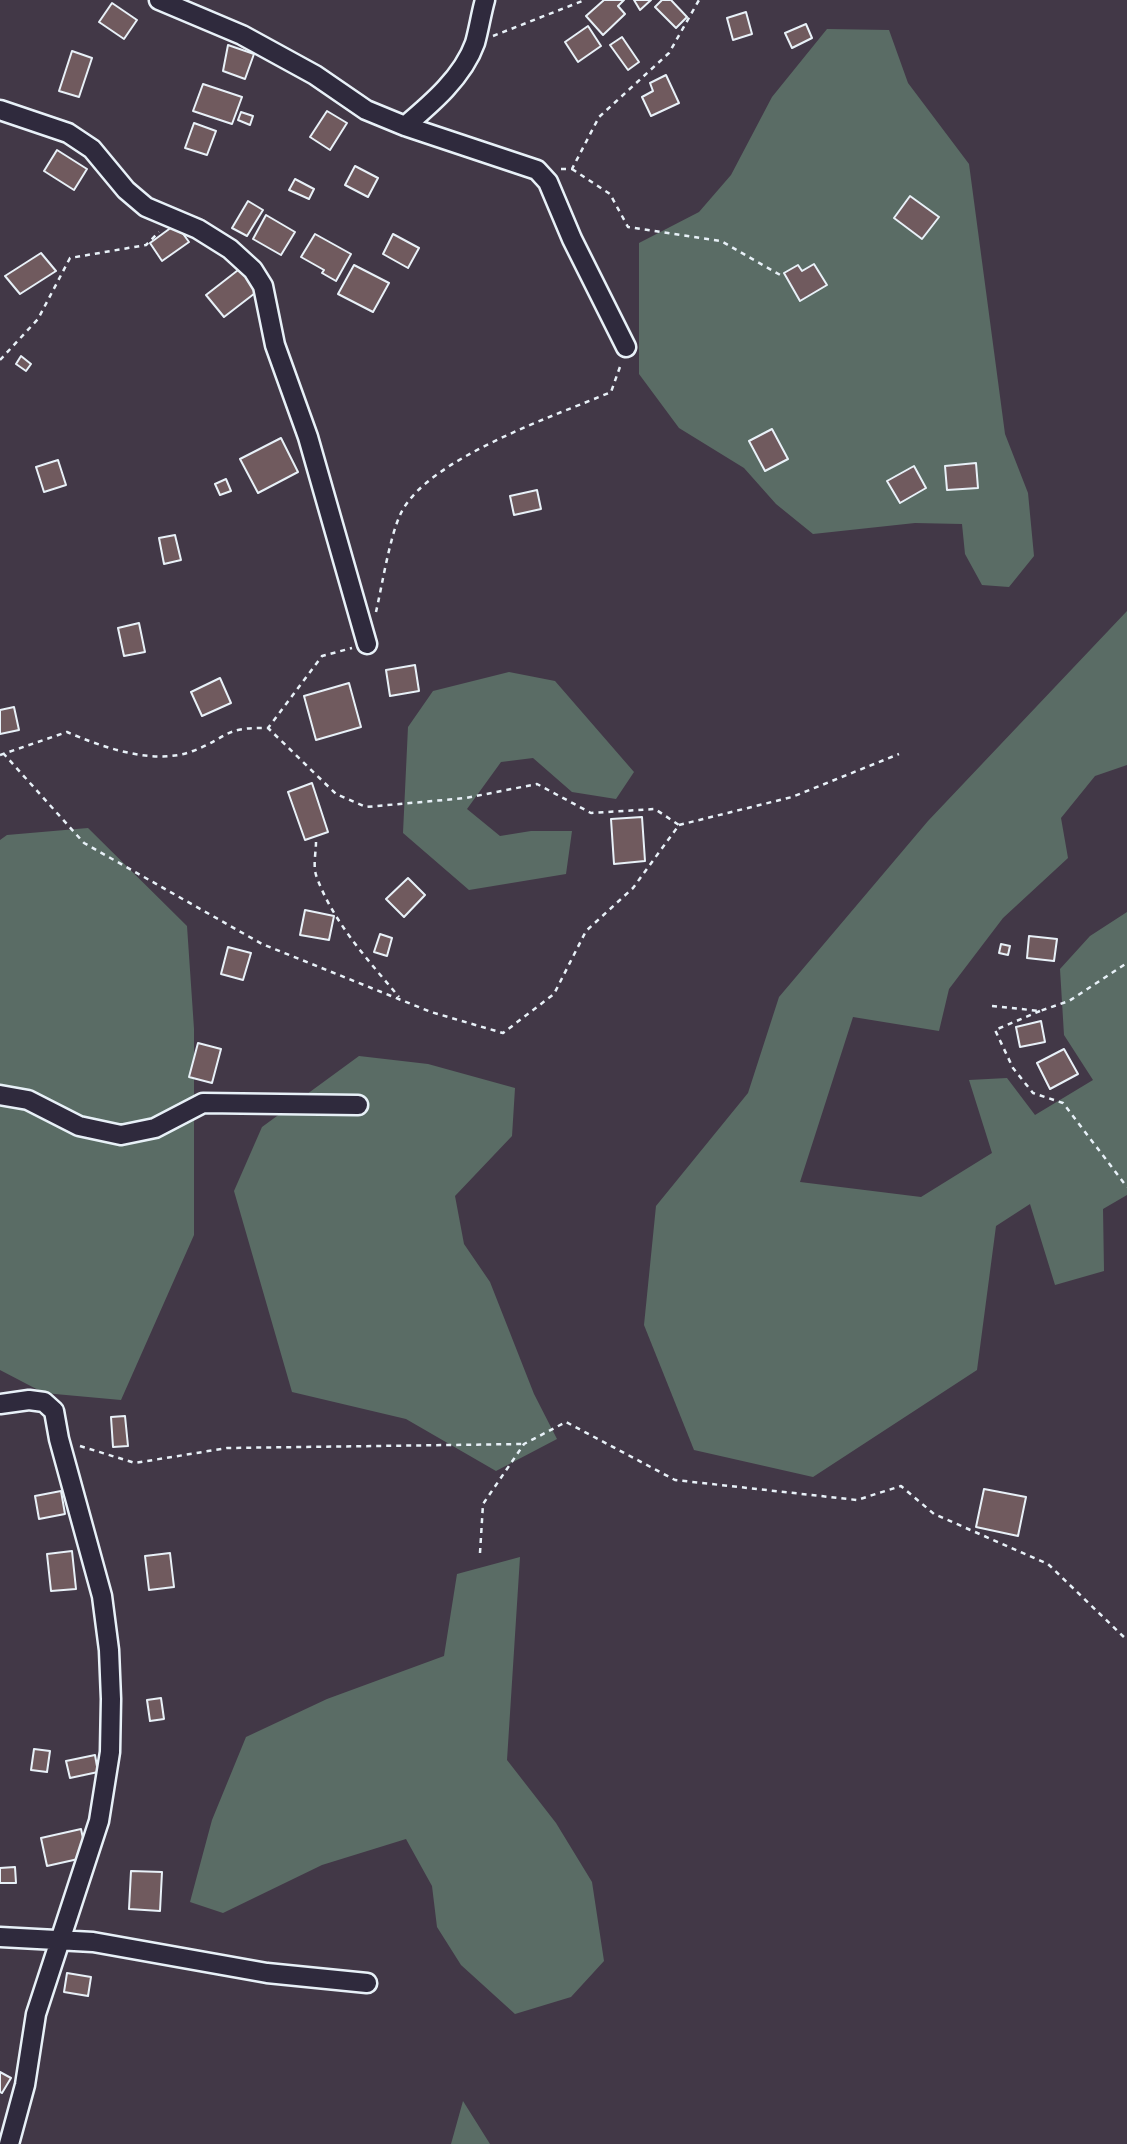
<!DOCTYPE html>
<style>
body{margin:0}
canvas{display:block;background:#423847}
</style>
<canvas width="1127" height="2144"></canvas>
<script>
const ctx = document.querySelector('canvas').getContext('2d');
ctx.lineJoin = 'round';
function paint(path, color) { ctx.fillStyle = color; ctx.fill(path, 'evenodd'); }
function trace(path, color, width, dash) { ctx.strokeStyle = color; ctx.lineWidth = width; ctx.lineCap = dash ? 'butt' : 'round'; ctx.setLineDash(dash || []); ctx.stroke(path); }
paint(new Path2D(`
 M827,29L889,30L908,83L969,164L1005,434L1028,493L1034,556L1009,587L982,585L965,554L962,524L915,523L813,534L776,504L744,468L679,428L639,374V243L699,212L731,175L772,97Z
 M1127,611V765L1095,776L1061,818L1068,858L1003,918L949,989L939,1031L853,1017L800,1182L921,1197L992,1153L969,1080L1007,1078L1035,1115L1093,1080L1064,1035L1060,969L1090,936L1127,912V1195L1103,1209L1104,1271L1055,1285L1030,1204L996,1226L977,1370L813,1477L694,1450L644,1325L656,1206L748,1093L779,997L928,821Z
 M509,672L555,681L634,772L616,799L572,792L533,758L501,762L467,809L500,836L531,831H572L566,874L469,890L403,833L408,727L433,691Z
 M88,828L187,926L194,1029V1235L121,1400L44,1393L0,1370V840L7,835Z
 M359,1056L428,1064L515,1088L512,1136L455,1196L464,1244L490,1282L534,1394L557,1439L496,1471L406,1419L292,1392L234,1191L262,1127Z
 M520,1557L507,1760L556,1823L592,1882L604,1961L571,1997L515,2014L461,1965L437,1927L432,1886L406,1839L322,1865L223,1913L190,1902L212,1820L246,1737L327,1699L444,1656L457,1574Z
 M463,2101L490,2144H451Z`), '#5a6c65');
const building = new Path2D(`
 M604,0H624L618,6L625,14L603,35L586,16Z
 M634,0H651L640,10Z
 M662,0H671L687,17L676,28L655,7Z
 M112,3L137,20L124,39L99,22Z
 M746,12L752,34L733,40L727,18Z
 M806,24L812,38L792,48L785,33Z
 M588,26L601,46L578,62L565,42Z
 M622,37L639,62L628,70L610,45Z
 M228,45L254,54L245,79L223,71Z
 M72,51L92,58L79,97L59,91Z
 M666,75L679,103L651,116L642,97L653,91L650,83Z
 M203,84L242,97L232,124L193,111Z
 M327,111L347,123L330,150L310,137Z
 M241,112L253,116L250,125L238,120Z
 M194,123L216,131L207,155L185,148Z
 M57,150L87,169L74,190L44,171Z
 M355,166L378,178L368,197L345,185Z
 M295,179L314,189L309,199L289,190Z
 M910,196L939,217L922,239L894,218Z
 M248,201L263,210L247,236L232,228Z
 M266,215L295,232L281,255L253,239Z
 M176,224L189,242L162,261L150,243Z
 M315,234L351,254L336,281L322,273L324,270L301,257Z
 M393,234L419,248L408,268L383,254Z
 M41,253L56,271L20,294L5,276Z
 M814,264L827,285L800,301L784,273L798,265L802,271Z
 M354,265L389,283L373,312L338,294Z
 M242,267L259,290L224,317L206,295Z
 M21,356L31,364L26,371L16,364Z
 M772,429L788,459L765,471L749,441Z
 M281,438L298,472L258,493L240,459Z
 M58,460L66,485L44,492L36,467Z
 M976,463L978,488L947,490L945,466Z
 M914,466L926,488L900,503L887,481Z
 M226,479L231,491L220,495L215,484Z
 M537,490L541,509L514,515L510,496Z
 M175,535L181,560L164,564L159,538Z
 M139,623L145,652L124,656L118,628Z
 M415,665L419,691L390,696L386,670Z
 M220,678L231,703L202,716L191,692Z
 M349,683L361,727L316,740L304,696Z
 M14,707L19,730L0,734V710Z
 M312,783L328,832L305,840L288,792Z
 M642,817L645,861L614,864L611,819Z
 M408,878L425,895L404,917L386,899Z
 M305,910L334,916L329,940L300,935Z
 M380,934L392,938L387,956L374,952Z
 M1029,936L1057,939L1054,961L1027,958Z
 M1001,944L1010,946L1008,955L999,953Z
 M228,947L251,953L243,980L221,974Z
 M1041,1021L1045,1042L1020,1047L1016,1027Z
 M198,1043L221,1049L212,1083L189,1077Z
 M1064,1049L1078,1074L1050,1089L1037,1063Z
 M125,1416L128,1446L113,1447L111,1417Z
 M984,1489L1026,1497L1018,1536L976,1527Z
 M61,1491L65,1514L39,1519L35,1496Z
 M72,1551L76,1589L51,1591L47,1554Z
 M170,1553L174,1587L149,1590L145,1556Z
 M161,1698L164,1719L150,1721L147,1700Z
 M34,1749L50,1751L47,1772L31,1770Z
 M95,1755L98,1772L70,1778L66,1761Z
 M81,1829L87,1857L47,1866L41,1838Z
 M15,1867L16,1883H0V1868Z
 M131,1871L162,1872L160,1911L129,1909Z
 M67,1973L91,1977L88,1996L64,1992Z
 M0,2072L11,2078L2,2093L0,2092Z`);
paint(building, '#705a5e');
trace(building, '#e8f1f8', 2);
const street = new Path2D(`
 M159,0L242,35L315,75L366,110L405,126L537,170L548,182L572,239L626,347
 M0,110L68,133L92,149L126,190L146,207L198,229L230,249L253,270L263,286L275,345L308,437L367,644
 M405,126C431,104 463,77 475,43C479,29 481,14 485,0
 M0,1095L28,1100L79,1126L121,1135L155,1128L203,1103L358,1105
 M0,1404L29,1400L44,1402L54,1411L59,1439L102,1596L109,1650L111,1699L110,1752L99,1821L36,2014L25,2085L9,2144
 M0,1937L93,1942L267,1973L367,1983`);
trace(street, '#e8f1f8', 23);
trace(new Path2D(`
 M493,36L585,0
 M561,169H572L599,117L669,53L699,0
 M572,169L610,194L628,227L721,241L782,276
 M0,360L38,319L70,258L146,245L159,232
 M376,612C382,586 390,535 401,513C428,458 555,416 611,392L621,364
 M3,753L84,843L262,944L431,1012L503,1033L554,994L586,931L633,888L679,825L655,809L591,813L537,784L466,798L366,807L336,794L268,728
 M0,755L67,732C102,747 154,766 193,751C229,737 223,727 268,728L322,656L352,648
 M679,825L792,797L899,754
 M316,842C316,852 313,865 316,875C332,921 368,960 399,997
 M992,1006L1040,1011L1069,1001L1127,963
 M1040,1011L995,1030L1013,1068L1033,1093L1063,1103L1127,1187
 M80,1446L135,1463L227,1448L524,1444
 M480,1553L483,1504L524,1444L566,1422L675,1480L857,1500L901,1486L934,1514L1048,1564L1127,1640`), '#e8f1f8', 2.5, [5, 5]);
trace(street, '#2f2a3d', 18);
</script>
